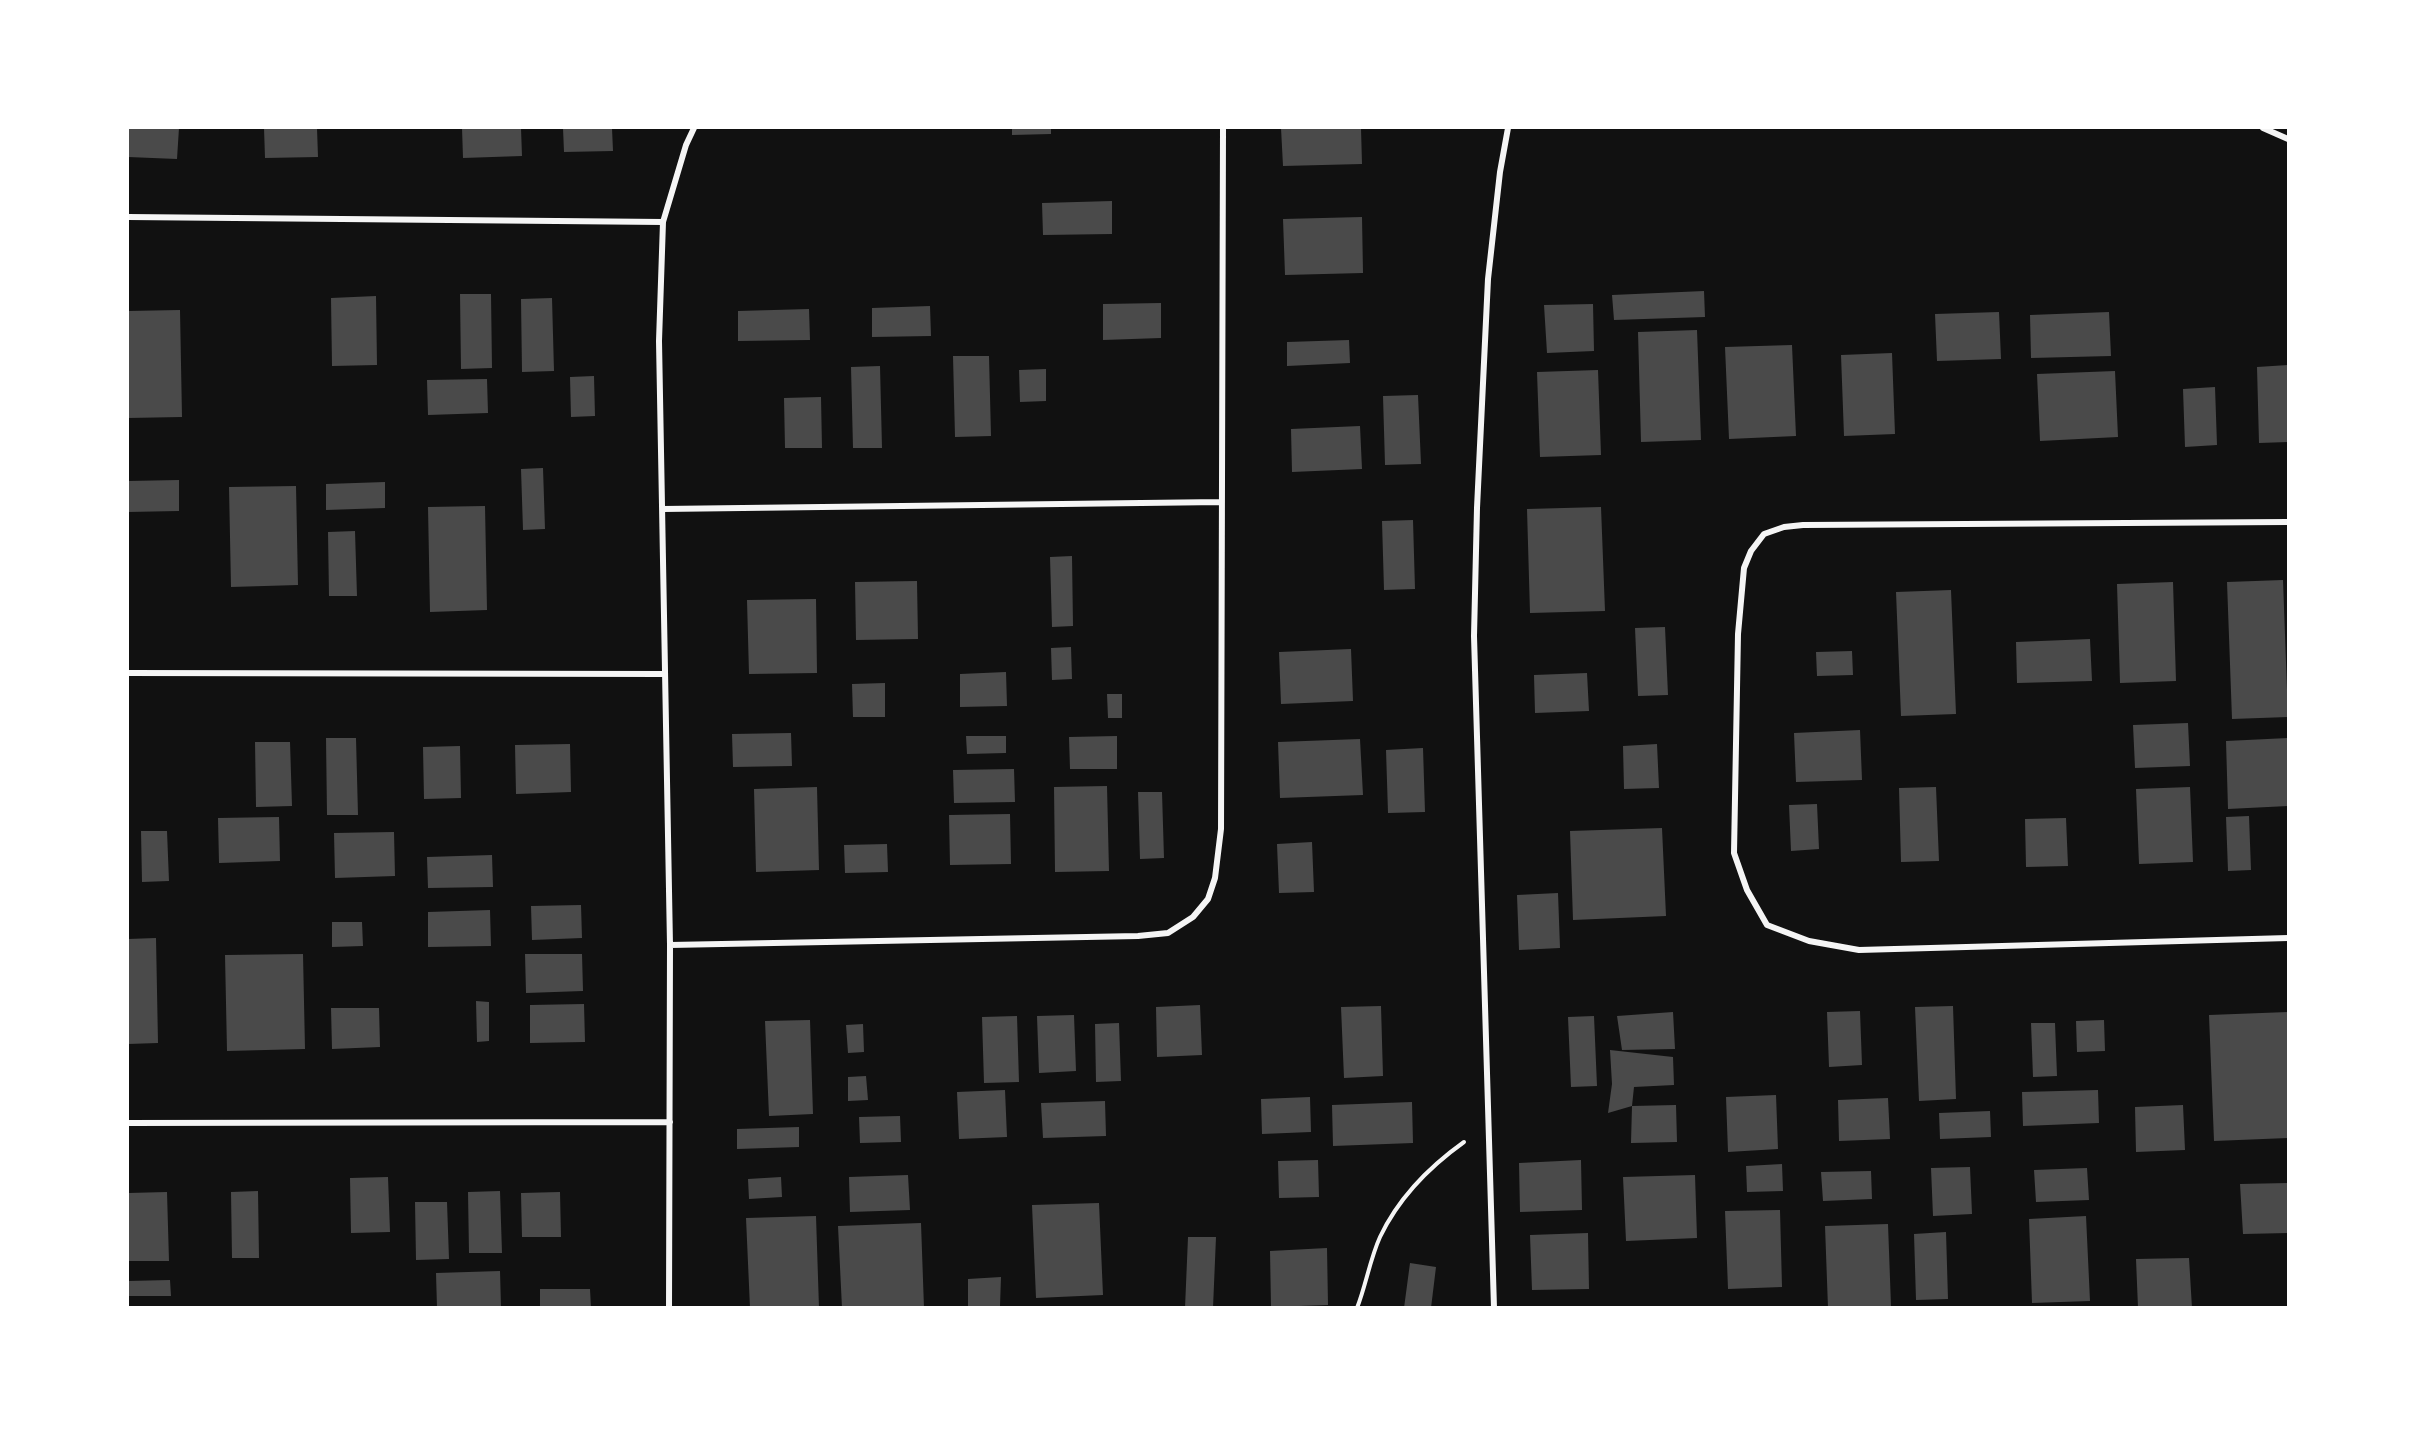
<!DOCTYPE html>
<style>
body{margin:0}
#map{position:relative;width:2416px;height:1435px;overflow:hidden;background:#111;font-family:"Fira Sans Condensed",sans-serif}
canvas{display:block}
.frame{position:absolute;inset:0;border:129px solid #fff;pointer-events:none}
</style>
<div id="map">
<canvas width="2416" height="1435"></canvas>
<div class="frame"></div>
</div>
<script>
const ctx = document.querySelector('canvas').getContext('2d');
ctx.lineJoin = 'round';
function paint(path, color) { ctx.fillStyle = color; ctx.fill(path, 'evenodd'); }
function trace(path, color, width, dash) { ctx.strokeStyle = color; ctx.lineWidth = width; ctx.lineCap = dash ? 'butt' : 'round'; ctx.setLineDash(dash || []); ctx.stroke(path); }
paint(new Path2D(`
 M128,128H179L177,159L128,157Z
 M264,128H317L318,157L265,158Z
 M462,128H521L522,156L463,158Z
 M563,128H612L613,151L564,152Z
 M1012,128H1051V134L1012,135Z
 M1281,128H1361L1362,164L1283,166Z
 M1112,201V234L1043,235L1042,203Z
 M1362,217L1363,273L1285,275L1283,219Z
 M1704,291L1705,317L1614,320L1612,295Z
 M460,294H491L492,368L461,369Z
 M376,296L377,365L332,366L331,298Z
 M552,298L554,371L522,372L521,299Z
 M1161,303V338L1103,340V304Z
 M1593,304L1594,351L1547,353L1544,305Z
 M930,306L931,336L872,337V308Z
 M809,309L810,340L738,341V311Z
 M180,310L182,417L128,418V311Z
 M1999,312L2001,359L1937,361L1935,314Z
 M2109,312L2111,356L2031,358L2030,315Z
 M1697,330L1701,440L1641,442L1638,332Z
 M1349,340L1350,363L1287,366V342Z
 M1792,345L1796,436L1729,439L1725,347Z
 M1892,353L1895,434L1844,436L1841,355Z
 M953,356H989L991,436L955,437Z
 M2288,365V442L2259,443L2257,367Z
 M880,366L882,448H853L851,367Z
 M1046,369V401L1020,402L1019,370Z
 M1598,370L1601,455L1540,457L1537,372Z
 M2115,371L2118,437L2040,441L2037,374Z
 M594,376L595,416L571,417L570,377Z
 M487,379L488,413L428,415L427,380Z
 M2215,387L2217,445L2185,447L2183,389Z
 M1418,395L1421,464L1385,465L1383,396Z
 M821,397L822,448H785L784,398Z
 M1360,426L1362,469L1292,472L1291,429Z
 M543,468L545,529L523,530L521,469Z
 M179,480V511L128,512V481Z
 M385,482V508L326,510V484Z
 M296,486L298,585L231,587L229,487Z
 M485,506L487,610L430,612L428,507Z
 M1601,507L1605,611L1530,613L1527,509Z
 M1413,520L1415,589L1384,590L1382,521Z
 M355,531L357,596H329L328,532Z
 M1072,556L1073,626L1052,627L1050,557Z
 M2283,580L2288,717L2232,719L2227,582Z
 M917,581L918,639L856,640L855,582Z
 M2173,582L2176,681L2120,683L2117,584Z
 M1951,590L1956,714L1901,716L1896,592Z
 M816,599L817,673L749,674L747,600Z
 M1665,627L1668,695L1638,696L1635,628Z
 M2090,639L2092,681L2017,683L2016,642Z
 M1071,647L1072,679L1052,680L1051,648Z
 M1351,649L1353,701L1281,704L1279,652Z
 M1852,651L1853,675L1817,676L1816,652Z
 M1006,672L1007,706L960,707V674Z
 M1587,673L1589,711L1535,713L1534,675Z
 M885,683V717H853L852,684Z
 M1107,694H1122V718H1108Z
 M2188,723L2190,766L2135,768L2133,725Z
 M1860,730L1862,780L1796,782L1794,733Z
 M791,733L792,766L733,767L732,734Z
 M966,736H1006V753L967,754Z
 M1117,736V769H1070L1069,737Z
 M326,738H356L358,815H327Z
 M2288,738V806L2228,809L2226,741Z
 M1360,739L1363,795L1280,798L1278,742Z
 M255,742H290L292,806L256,807Z
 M570,744L571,792L516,794L515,745Z
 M1657,744L1659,788L1624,789L1623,746Z
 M460,746L461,798L424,799L423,747Z
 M1423,748L1425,812L1388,813L1386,750Z
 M1014,769L1015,802L954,803L953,770Z
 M1107,786L1109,871L1055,872L1054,787Z
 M817,787L819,870L756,872L754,789Z
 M1936,787L1939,861L1901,862L1899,788Z
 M2190,787L2193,862L2139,864L2136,789Z
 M1138,792H1162L1164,858L1140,859Z
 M1817,804L1819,849L1791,851L1789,805Z
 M1010,814L1011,864L950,865L949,815Z
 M2249,816L2251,870L2228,871L2226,817Z
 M279,817L280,861L219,863L218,818Z
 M2066,818L2068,866L2026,867L2025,819Z
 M1662,828L1666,916L1573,920L1570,831Z
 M141,831H167L169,881L142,882Z
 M394,832L395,876L335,878L334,833Z
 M1312,842L1314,892L1279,893L1277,844Z
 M887,844L888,872L845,873L844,845Z
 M492,855L493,887L428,888L427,857Z
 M1558,893L1560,948L1519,950L1517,895Z
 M581,905L582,938L532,940L531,906Z
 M490,910L491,946L428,947V912Z
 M332,922H362L363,946L332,947Z
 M156,938L158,1043L128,1044V939Z
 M303,954L305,1049L227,1051L225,955Z
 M525,954H582L583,991L526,993Z
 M476,1001L489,1002V1041L477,1042Z
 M584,1004L585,1042L530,1043V1005Z
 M1200,1005L1202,1055L1157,1057L1156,1007Z
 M1381,1006L1383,1076L1344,1078L1341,1007Z
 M1953,1006L1956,1099L1919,1101L1915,1007Z
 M331,1008H379L380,1047L332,1049Z
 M1860,1011L1862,1065L1829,1067L1827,1012Z
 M1673,1012L1675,1049L1622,1050L1617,1016Z
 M2288,1012V1138L2214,1141L2209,1015Z
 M1074,1015L1076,1071L1039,1073L1037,1016Z
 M1017,1016L1019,1082L984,1083L982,1017Z
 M1594,1016L1597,1086L1571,1087L1568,1017Z
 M810,1020L813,1114L769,1116L765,1021Z
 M2104,1020L2105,1051L2077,1052L2076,1021Z
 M1119,1023L1121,1081L1096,1082L1095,1024Z
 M2031,1023H2055L2057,1076L2033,1077Z
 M863,1024L864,1052L848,1053L846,1025Z
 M1610,1050L1673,1057L1674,1085L1634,1087L1632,1106L1608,1113L1612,1084Z
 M866,1076L868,1100L848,1101V1077Z
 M1005,1090L1007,1137L959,1139L957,1092Z
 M2098,1090L2099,1123L2023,1126L2022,1092Z
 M1776,1095L1778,1149L1728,1152L1726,1097Z
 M1310,1097L1311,1132L1262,1134L1261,1099Z
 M1888,1098L1890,1139L1839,1141L1838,1100Z
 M1105,1101L1106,1136L1043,1138L1041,1103Z
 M1412,1102L1413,1143L1333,1146L1332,1105Z
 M1676,1105L1677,1142L1631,1143L1632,1106Z
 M2183,1105L2185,1150L2136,1152L2135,1107Z
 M1990,1111L1991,1137L1940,1139L1939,1113Z
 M900,1116L901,1142L860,1143L859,1117Z
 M799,1127V1147L737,1149V1129Z
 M1318,1160L1319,1197L1279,1198L1278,1161Z
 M1581,1160L1582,1210L1520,1212L1519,1163Z
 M1782,1164L1783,1191L1747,1192L1746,1166Z
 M1970,1167L1972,1214L1933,1216L1931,1168Z
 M2087,1168L2089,1200L2036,1202L2034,1170Z
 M1871,1171L1872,1199L1823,1201L1821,1172Z
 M908,1175L910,1210L850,1212L849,1177Z
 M1695,1175L1697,1238L1626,1241L1623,1177Z
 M388,1177L390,1232L351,1233L350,1178Z
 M781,1177L782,1197L749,1199L748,1179Z
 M2288,1183V1233L2243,1234L2240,1184Z
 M258,1191L259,1258H232L231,1192Z
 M500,1191L502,1253H469L468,1192Z
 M167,1192L169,1261H128V1193Z
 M560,1192L561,1237H522L521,1193Z
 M415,1202H447L449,1259L416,1260Z
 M1099,1203L1103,1295L1036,1298L1032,1205Z
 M1780,1210L1782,1287L1728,1289L1725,1211Z
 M816,1216L819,1308H750L746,1218Z
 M2086,1216L2090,1301L2032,1303L2029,1219Z
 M921,1223L924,1308H842L838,1226Z
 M1888,1224L1891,1306L1828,1308L1825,1226Z
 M1946,1232L1948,1299L1916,1300L1914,1234Z
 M1588,1233L1589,1289L1532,1290L1530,1235Z
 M1188,1237H1216L1213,1308H1185Z
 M1327,1248L1328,1305L1271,1307L1270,1251Z
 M2189,1258L2192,1308H2138L2136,1259Z
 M1410,1263L1436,1267L1431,1308H1404Z
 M500,1271L501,1308H437L436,1273Z
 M1001,1277L1000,1306L968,1307V1279Z
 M170,1280L171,1296H128V1281Z
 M540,1289H590L591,1308H540Z`), '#4a4a4a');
trace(new Path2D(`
 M1357,1308C1366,1285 1370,1259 1380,1237C1399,1197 1429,1167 1464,1142`), '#f5f5f5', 4);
trace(new Path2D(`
 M2263,128L2288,139
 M128,217L663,222
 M663,509L1221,502
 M2288,522L1803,525L1784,527L1764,534L1751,551L1744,568L1738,634L1734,853L1747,890L1767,925L1809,941L1859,950L2288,938
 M128,673L664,674
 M670,945L1138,936L1168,933L1193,917L1208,899L1215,878L1221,829L1223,128
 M128,1123L670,1122
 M669,1308L670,945L659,341L663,222L686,145L694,128
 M1494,1308L1474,636L1477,508L1488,279L1500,172L1508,128`), '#f5f5f5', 6);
</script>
